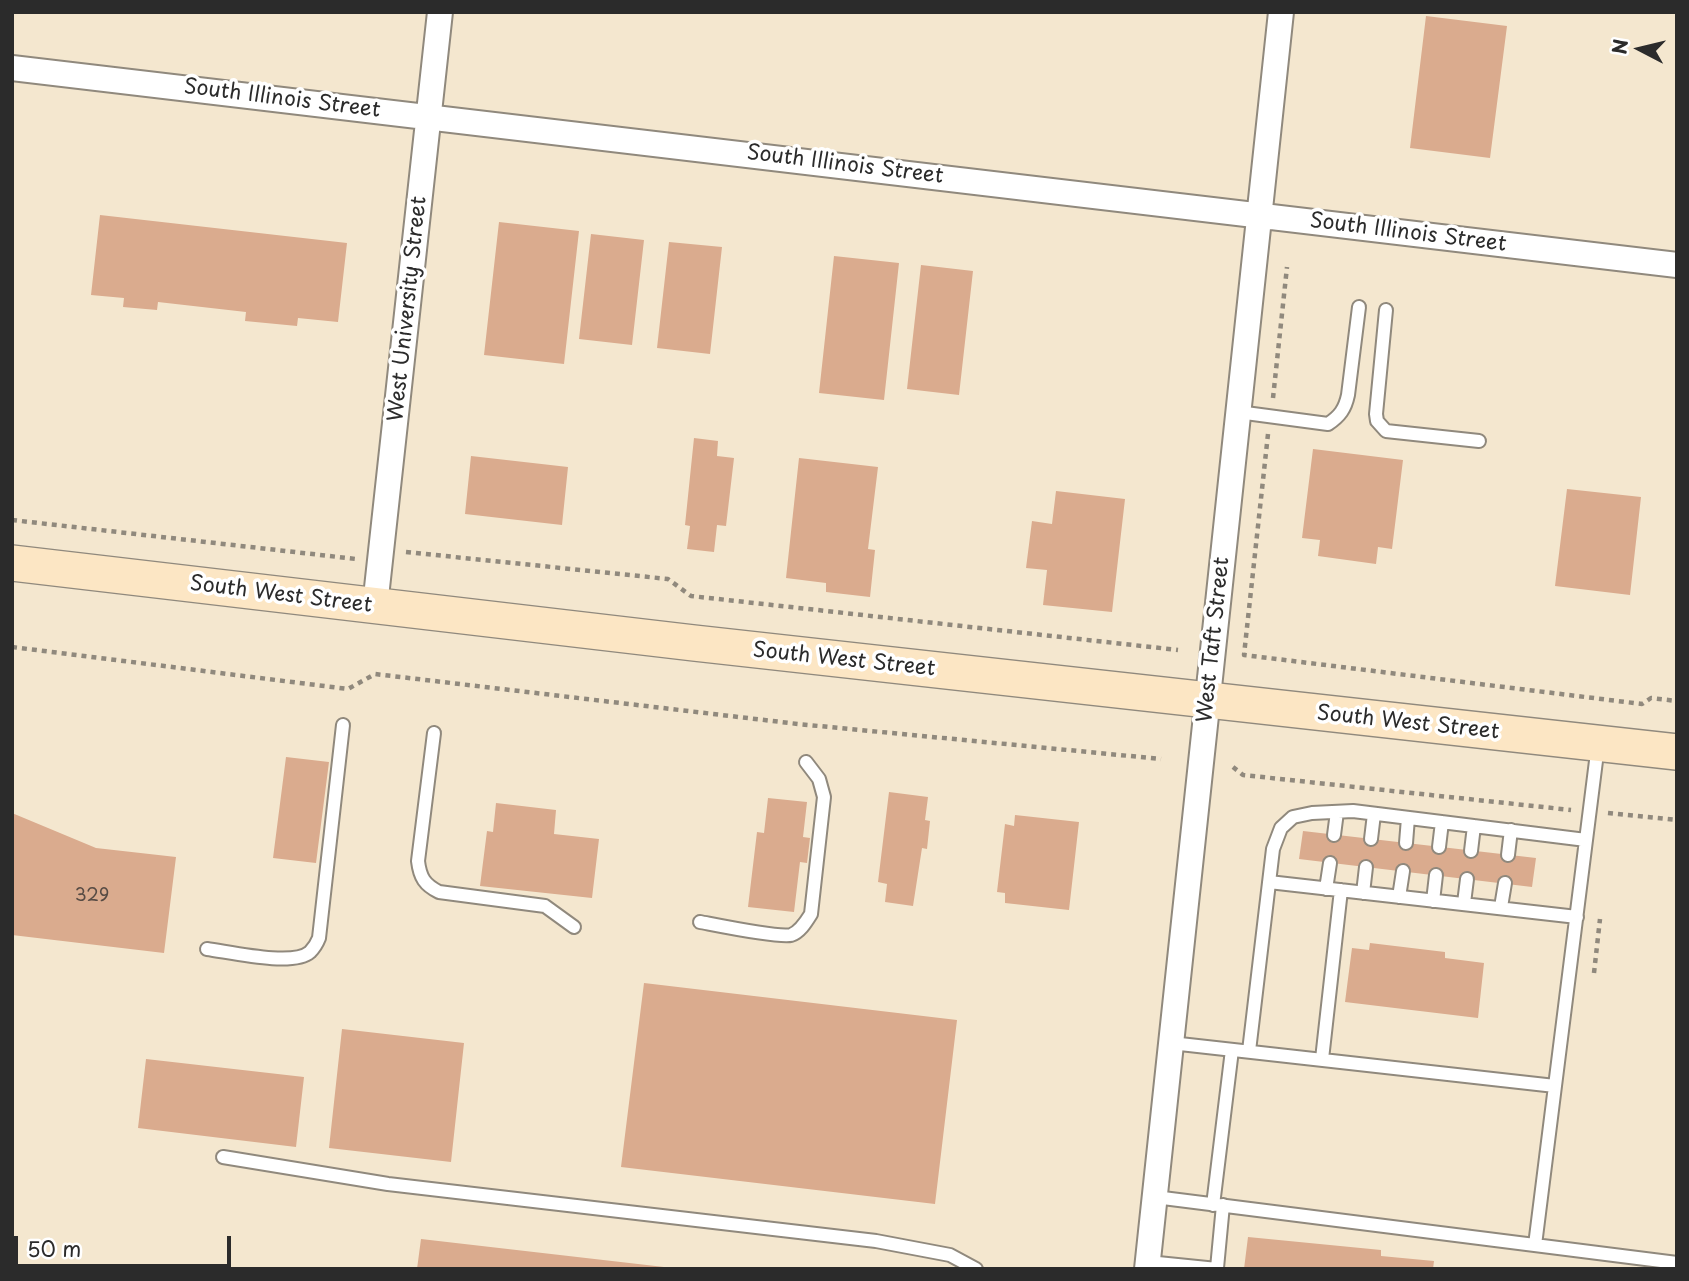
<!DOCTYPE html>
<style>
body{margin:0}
#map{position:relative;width:1689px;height:1281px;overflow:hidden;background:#f4e7cf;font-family:"Playpen Sans",sans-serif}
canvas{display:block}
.frame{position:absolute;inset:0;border:14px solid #2b2b2b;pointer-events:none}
.north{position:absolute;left:1605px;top:14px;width:70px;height:70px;-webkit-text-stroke:5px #fff;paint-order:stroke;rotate:277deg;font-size:19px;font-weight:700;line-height:28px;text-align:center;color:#2b2b2b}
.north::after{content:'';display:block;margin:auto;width:24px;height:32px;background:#2b2b2b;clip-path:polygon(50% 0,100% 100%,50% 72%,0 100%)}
.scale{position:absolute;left:14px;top:1236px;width:217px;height:32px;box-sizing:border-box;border:4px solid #2b2b2b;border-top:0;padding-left:9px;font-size:21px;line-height:24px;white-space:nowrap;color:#2b2b2b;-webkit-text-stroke:5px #fff;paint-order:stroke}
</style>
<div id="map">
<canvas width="1689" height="1281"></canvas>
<div class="frame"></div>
<div class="north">N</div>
<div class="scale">50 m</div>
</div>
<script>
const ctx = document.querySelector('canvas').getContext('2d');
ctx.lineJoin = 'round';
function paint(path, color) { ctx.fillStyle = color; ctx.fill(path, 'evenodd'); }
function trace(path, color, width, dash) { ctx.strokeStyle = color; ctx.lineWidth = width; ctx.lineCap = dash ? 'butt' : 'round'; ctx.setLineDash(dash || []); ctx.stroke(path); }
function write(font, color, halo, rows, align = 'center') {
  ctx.font = font + ' "Playpen Sans",sans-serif'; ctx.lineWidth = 7; ctx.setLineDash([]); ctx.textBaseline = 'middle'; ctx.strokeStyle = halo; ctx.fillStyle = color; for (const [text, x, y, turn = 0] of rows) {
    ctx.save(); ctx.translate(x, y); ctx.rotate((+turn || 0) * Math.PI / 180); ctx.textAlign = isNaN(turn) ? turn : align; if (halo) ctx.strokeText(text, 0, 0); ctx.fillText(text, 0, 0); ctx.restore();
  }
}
paint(new Path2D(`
 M1426,16L1507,26L1490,158L1410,148Z
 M100,215L347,243L338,322L298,318L297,326L245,321L246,312L158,302L157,310L123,307L124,298L91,295Z
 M499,222L579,231L564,364L484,355Z
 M591,234L644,240L632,345L579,339Z
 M669,242L722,247L710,354L657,348Z
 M834,256L899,263L884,400L819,393Z
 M921,265L973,271L959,395L907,389Z
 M694,438L718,441L717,456L734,458L726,526L717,525L714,552L687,549L690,526L685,525Z
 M1313,449L1403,460L1392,549L1378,547L1376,564L1318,556L1320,540L1302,538Z
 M471,456L568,467L562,525L465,514Z
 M799,458L878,467L868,549L875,550L870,597L826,592V583L786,578Z
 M1567,489L1641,497L1630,595L1555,586Z
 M1056,491L1125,499L1112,612L1043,605L1047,570L1026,568L1032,521L1052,524Z
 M286,757L329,762L316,863L273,858Z
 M889,792L928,797L925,820L930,821L927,849L922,848L913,906L885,902L887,884L878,882Z
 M768,798L807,802L803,837L810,838L807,863L800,862L794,912L748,907L757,832L764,833Z
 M496,803L556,810L554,834L599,839L592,898L480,886L487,831L493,832Z
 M12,813L96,848L176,857L164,953L12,935Z
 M1015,815L1079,822L1069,910L1005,903V893L997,892L1005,824L1014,826Z
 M1303,831L1536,858L1532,887L1299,859Z
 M1370,943L1445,952V958L1484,963L1478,1018L1345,1002L1352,948L1369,950Z
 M644,983L957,1020L935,1204L621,1167Z
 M342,1029L464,1043L451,1162L329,1148Z
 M146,1059L304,1077L296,1147L138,1128Z
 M1248,1237L1381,1250V1256L1434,1261L1433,1269H1244Z
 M421,1239L664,1267V1269H417Z`), '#daab8e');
const service = new Path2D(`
 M1386,310L1376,414L1377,421L1386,431L1479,441
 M1238,412L1328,424C1340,416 1345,409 1348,395L1359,307
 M434,733L418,861C420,878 425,885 439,892L545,906L574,927
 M1334,835L1337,812
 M1371,839L1374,814
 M1406,843L1408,818
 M1439,847L1442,822
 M1471,851L1474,826
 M1508,855L1511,830
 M1269,882L1577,917
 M1326,889L1330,863
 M1363,893L1366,867
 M1399,897L1403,871
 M1433,901L1436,875
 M1464,903L1467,879
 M1501,907L1505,883
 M700,922C716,925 778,938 791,935C800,932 806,922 811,914L824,797L819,779L806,762
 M207,949C230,952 293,967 310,952C314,948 317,943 319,938L343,725
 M1171,1043L1555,1086L1598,745
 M1249,1051L1273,849L1281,828L1293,817L1312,813L1353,811L1586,840
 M1322,1059L1341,890
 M223,1157L388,1184L876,1241L950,1255L976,1269
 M1155,1197L1677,1263
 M1213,1205L1232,1050
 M1535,1245L1555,1086
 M1148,1262L1217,1269
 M1217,1268L1223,1205`);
const minor = new Path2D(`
 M12,68L1677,265
 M375,606L440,12
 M1147,1269L1281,12`);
const secondary = new Path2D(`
 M12,563L694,643L1677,752`);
trace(service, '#90897d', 16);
trace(minor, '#90897d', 28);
trace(secondary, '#90897d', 38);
trace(new Path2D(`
 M1273,398L1287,267
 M1268,434L1244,655L1642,704L1651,698L1677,701
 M12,520L356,559
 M406,552L668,579L691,596L1178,650
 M12,647L348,689L375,674L798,724L1161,759
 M1233,767L1243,775L1571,810
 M1608,813L1677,820
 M1594,973L1600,919`), '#90897d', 4.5, [5, 5]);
trace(service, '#fff', 12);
trace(minor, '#fff', 24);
trace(secondary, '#fce6c4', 35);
write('18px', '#574b44', null, [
 ["329",92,896]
]);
write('21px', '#2b2b2b', '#fff', [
 ["South Illinois Street",282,99,7],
 ["South Illinois Street",845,165,7],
 ["South Illinois Street",1408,233,7],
 ["West University Street",408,309,-84],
 ["South West Street",281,595,7],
 ["West Taft Street",1214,640,-84],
 ["South West Street",844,660,6],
 ["South West Street",1408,723,6]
]);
</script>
